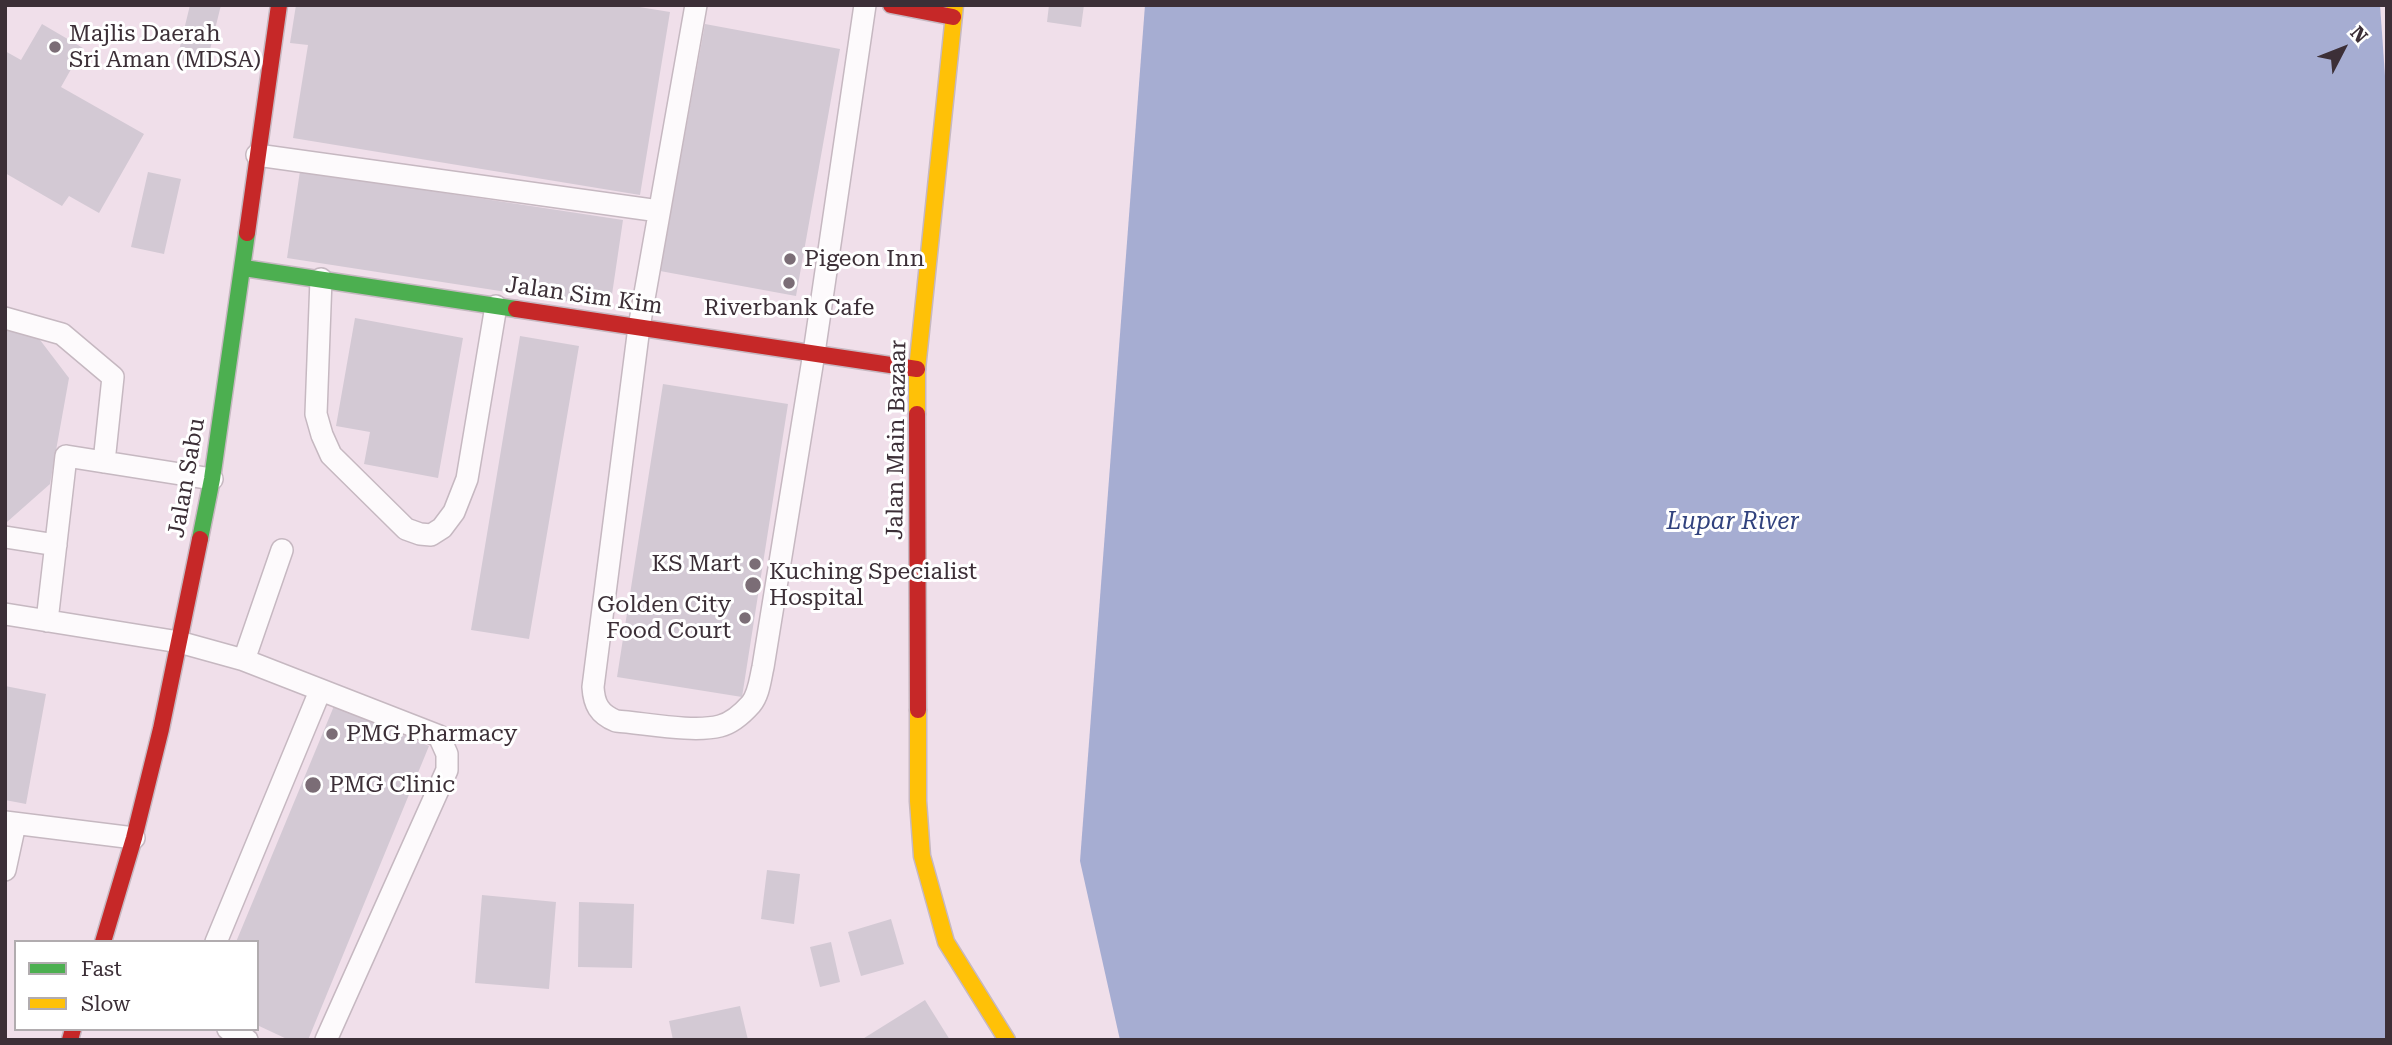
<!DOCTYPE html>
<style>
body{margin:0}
#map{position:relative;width:2392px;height:1045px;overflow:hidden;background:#f0dfea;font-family:"Roboto Serif",serif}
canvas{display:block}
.frame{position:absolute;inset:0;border:7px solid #3c2f37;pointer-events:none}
.legend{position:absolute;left:14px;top:940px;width:245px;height:91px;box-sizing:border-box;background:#fff;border:2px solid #b1acaf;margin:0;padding:9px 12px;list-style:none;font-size:21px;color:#3c2f37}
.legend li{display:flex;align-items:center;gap:14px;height:35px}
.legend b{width:35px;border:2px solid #b1acaf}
.north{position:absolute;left:2308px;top:14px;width:70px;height:70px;-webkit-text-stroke:5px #fff;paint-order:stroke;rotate:48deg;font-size:19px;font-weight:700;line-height:28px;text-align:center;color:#3c2f37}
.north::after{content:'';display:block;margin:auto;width:24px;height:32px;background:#3c2f37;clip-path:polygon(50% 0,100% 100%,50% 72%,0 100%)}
</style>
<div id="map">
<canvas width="2392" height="1045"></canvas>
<div class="frame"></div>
<ul class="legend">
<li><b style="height:9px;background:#4caf50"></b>Fast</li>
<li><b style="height:9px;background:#ffc107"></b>Slow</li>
</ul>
<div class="north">N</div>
</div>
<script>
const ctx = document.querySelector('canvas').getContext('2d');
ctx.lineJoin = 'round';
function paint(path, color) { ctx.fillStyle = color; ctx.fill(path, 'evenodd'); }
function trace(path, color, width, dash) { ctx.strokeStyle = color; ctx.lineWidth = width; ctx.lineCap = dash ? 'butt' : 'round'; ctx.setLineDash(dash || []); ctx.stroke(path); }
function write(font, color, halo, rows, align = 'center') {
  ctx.font = font + ' "Roboto Serif",serif'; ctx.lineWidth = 6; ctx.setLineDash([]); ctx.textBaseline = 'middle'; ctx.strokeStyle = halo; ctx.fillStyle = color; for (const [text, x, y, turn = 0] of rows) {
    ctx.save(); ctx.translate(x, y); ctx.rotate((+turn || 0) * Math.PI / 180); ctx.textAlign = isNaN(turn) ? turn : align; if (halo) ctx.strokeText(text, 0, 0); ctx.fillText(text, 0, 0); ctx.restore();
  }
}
paint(new Path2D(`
 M1145,5H2380L2387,104V1040H1120L1080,861Z`), '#a6add2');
paint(new Path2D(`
 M190,5H221L206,66L177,59Z
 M296,5H627L670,12L640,195L293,138L308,45L290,43Z
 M1049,5H1084L1081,27L1047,22Z
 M42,24L83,48L61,87L144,134L99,213L69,196L62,206L5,173V51L21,60Z
 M705,24L840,49L796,296L660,271Z
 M300,171L623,220L610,308L287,258Z
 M148,172L181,179L164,254L131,247Z
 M355,318L463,338L438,478L364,464L370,432L336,426Z
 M5,330L37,336L69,378L50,484L7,522Z
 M520,336L579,346L529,639L471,630Z
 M663,384L788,404L742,697L617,677Z
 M5,686L46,694L26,804L5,800Z
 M334,706L429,746L308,1040H289L257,1025V942H236Z
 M767,870L800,874L794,924L761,919Z
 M482,895L556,902L549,989L475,983Z
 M579,902L634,904L632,968L578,967Z
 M891,919L904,964L861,976L848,932Z
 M831,942L840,982L820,987L810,947Z
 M925,1000L950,1040H861Z
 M740,1006L748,1040H673L669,1021Z`), '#d3c9d4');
const lane = new Path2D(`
 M696,5L639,327L593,687C594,704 599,714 616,721C645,723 693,733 720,726C732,723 743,713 751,704C759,694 760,680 763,667L814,353L865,5
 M257,155L659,211
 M321,279L316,414L322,435L331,455L406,529L420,534L431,535L442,528L454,512L467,479L496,306
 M5,318L62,334L113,377L104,462
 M5,537L56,545
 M5,614L179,642L244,660L439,736L447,754V770L326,1040
 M47,621L66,456L212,479
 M244,660L282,550
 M5,822L134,838
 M5,870L15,824
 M216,942L320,691
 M228,1029L247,1040`);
const fast = new Path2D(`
 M244,268L516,309
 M200,539L212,479L247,233`);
const slow = new Path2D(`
 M917,414V369L955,5
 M918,710V801L922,856L946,942L1007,1040`);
const jam = new Path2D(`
 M891,5L953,17
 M247,233L279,5
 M516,309L917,369
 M917,414L918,710
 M103,942L134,838L161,729L200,539
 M70,1040L73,1029`);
trace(lane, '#c6b8c1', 24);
trace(fast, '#c6b8c1', 19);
trace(slow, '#c6b8c1', 19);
trace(jam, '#c6b8c1', 19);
trace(lane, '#fdfafc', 21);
trace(fast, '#4caf50', 16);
trace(slow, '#ffc107', 16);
trace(jam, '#c62828', 16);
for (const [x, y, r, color] of [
 [55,47,7,"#7b6d76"],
 [790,259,7,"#7b6d76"],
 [789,283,7,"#7b6d76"],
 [755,564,7,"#7b6d76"],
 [753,585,9,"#7b6d76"],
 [745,618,7,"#7b6d76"],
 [332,734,7,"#7b6d76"],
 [313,785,9,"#7b6d76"]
]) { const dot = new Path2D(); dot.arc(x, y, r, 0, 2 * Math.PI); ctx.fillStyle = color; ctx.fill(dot); trace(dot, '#fff', 2.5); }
write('23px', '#3c2f37', '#fff', [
 ["Majlis Daerah",69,34],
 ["Sri Aman (MDSA)",69,60],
 ["Pigeon Inn",804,259],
 ["Riverbank Cafe",789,308,"center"],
 ["KS Mart",741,564,"right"],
 ["Kuching Specialist",769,572],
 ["Hospital",769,598],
 ["Golden City",731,605,"right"],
 ["Food Court",731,631,"right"],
 ["PMG Pharmacy",346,734],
 ["PMG Clinic",329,785]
], 'left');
write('23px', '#3c2f37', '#fff', [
 ["Jalan Sim Kim",584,296,8],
 ["Jalan Main Bazaar",897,440,-89],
 ["Jalan Sabu",187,478,-80]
]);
write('italic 24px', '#31427e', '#fff', [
 ["Lupar River",1733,522]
]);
</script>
